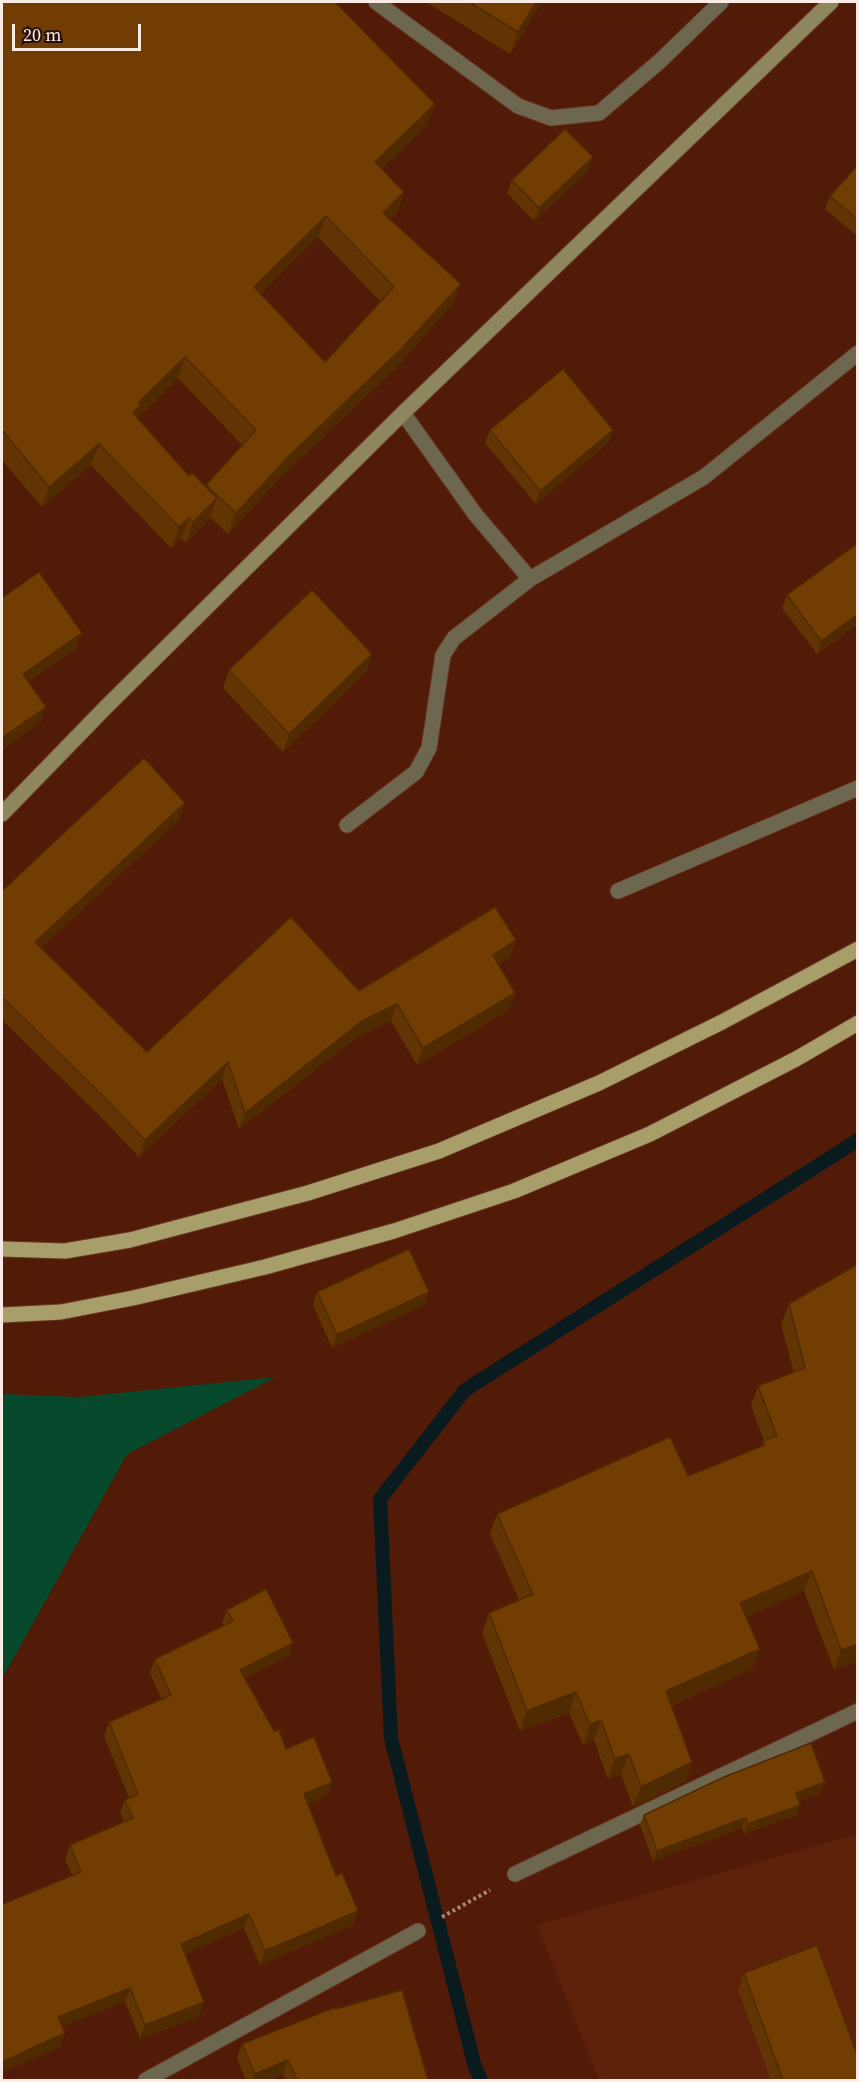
<!DOCTYPE html>
<style>
body{margin:0}
#map{position:relative;width:859px;height:2082px;overflow:hidden;background:#511b08;font-family:"Source Serif 4",serif}
canvas{display:block}
.frame{position:absolute;inset:0;border:3px solid #faebe7;pointer-events:none}
.scale{position:absolute;left:12px;top:24px;width:129px;height:27px;box-sizing:border-box;border:3px solid #faebe7;border-top:0;padding-left:8px;font-size:18px;line-height:21px;white-space:nowrap;color:#faebe7;-webkit-text-stroke:4px #270f08;paint-order:stroke}
</style>
<div id="map">
<canvas width="859" height="2082"></canvas>
<div class="frame"></div>
<div class="scale">20 m</div>
</div>
<script>
const ctx = document.querySelector('canvas').getContext('2d');
ctx.lineJoin = 'round';
function paint(path, color) { ctx.fillStyle = color; ctx.fill(path, 'evenodd'); }
function trace(path, color, width, dash) { ctx.strokeStyle = color; ctx.lineWidth = width; ctx.lineCap = dash ? 'butt' : 'round'; ctx.setLineDash(dash || []); ctx.stroke(path); }
paint(new Path2D(`
 M857,1834V2080H599L537,1925Z`), '#5e210a');
paint(new Path2D(`
 M276,1377L127,1454L2,1679V1394L80,1397Z`), '#06492d');
trace(new Path2D(`
 M481,2080L475,2067L391,1738L380,1499L465,1390L858,1140`), '#0a1b20', 14);
const service = new Path2D(`
 M376,2L518,106L551,118L599,113L660,61L721,2
 M530,579L704,477L858,353
 M347,825L416,772L429,748L443,655L454,638L530,579L475,514L403,413
 M618,891L858,788`);
const minor = new Path2D(`
 M515,1874L858,1711
 M146,2080L418,1931`);
const secondary = new Path2D(`
 M2,814L106,707L403,413L831,2`);
const primary = new Path2D(`
 M2,1249L65,1251L130,1240L308,1193L439,1151L599,1083L722,1022L858,949
 M2,1315L61,1312L133,1298L265,1267L394,1231L514,1191L650,1134L796,1059L858,1023`);
trace(service, '#693827', 17);
trace(minor, '#693827', 17);
trace(secondary, '#693827', 17);
trace(primary, '#693827', 17);
trace(new Path2D(`
 M442,1917L490,1890`), '#a78579', 4, [3, 3]);
trace(service, '#6c674e', 15);
trace(minor, '#6c674e', 15);
trace(secondary, '#8e865d', 15);
trace(primary, '#a89e69', 15);
paint(new Path2D(`
 M2,2L427,125L382,169L404,192L397,213L390,219L453,304L394,370L283,475L228,534L210,517L209,519L186,543L181,539L171,548L91,465L42,507L2,460ZM318,237L381,302L325,362L260,294ZM178,378L242,445L205,486L189,476L137,418Z
 M426,2H542L510,54Z
 M858,165V237L825,209L830,196Z
 M588,171L534,221L507,193L512,180Z
 M490,430H613L608,443L536,504L485,443Z
 M858,543V624L817,654L782,608L787,595Z
 M372,654L366,672L283,752L223,688L229,670Z
 M185,803L179,820L41,948L147,1052L359,991L510,957L498,964L515,993L509,1010L417,1065L391,1021L356,1038L239,1129L222,1079L139,1157L100,1116L2,1020V891Z
 M858,1264V1661L834,1670L804,1591L746,1617L760,1649L752,1669L671,1706L692,1762L685,1782L633,1807L621,1774L608,1779L594,1740L583,1745L569,1713L520,1731L482,1633L489,1613L519,1600L490,1534L497,1514L688,1476L761,1447L764,1441L751,1406L758,1386L794,1373L781,1324L789,1304Z
 M317,1292H429L424,1305L332,1348L313,1305Z
 M227,1610L293,1643L288,1656L245,1678L274,1731L286,1749L332,1782L327,1796L308,1804L353,1925L260,1965L244,1928L185,1954L199,2016L140,2039L125,2001L62,2027L65,2033L60,2047L3,1904L72,1875L65,1859L70,1845L124,1822L120,1813L125,1800L129,1798L104,1736L109,1722L162,1700L150,1673L155,1659L224,1626L222,1623Z
 M825,1782L821,1793L799,1801L797,1815L744,1834L742,1828L653,1861L640,1825L644,1815Z
 M744,1973L858,2080H771L738,1990Z
 M336,2009L428,2080H286L283,2074L268,2080H246L237,2058L242,2044Z`), '#623403');
paint(new Path2D(`
 M536,2H542L510,54L518,32Z
 M435,104L427,125L368,183L375,162Z
 M593,157L588,171L534,221L539,208Z
 M404,192L397,213L376,234L383,213Z
 M326,216L318,237L246,308L254,287Z
 M461,284L453,304L394,370L283,475L228,534L236,513L291,454Z
 M185,357L178,378L136,418L133,413L139,402Z
 M613,430L608,443L536,504L540,491Z
 M99,444L91,465L42,507L49,487Z
 M217,498L209,519L186,543L193,522Z
 M189,518L181,539L171,548L179,527Z
 M858,614V624L817,654L821,641Z
 M82,633L76,649L17,690L23,674Z
 M372,654L366,672L283,752L289,734Z
 M46,707L41,722L2,750V738Z
 M185,803L179,820L29,959L35,942Z
 M516,940L510,957L486,971L493,955Z
 M515,993L509,1010L417,1065L423,1048Z
 M397,1004L391,1021L356,1038L239,1129L245,1113L362,1021Z
 M228,1062L222,1079L139,1157L145,1140Z
 M429,1292L424,1305L332,1348L337,1335Z
 M812,1571L804,1591L733,1624L740,1603Z
 M293,1643L288,1656L235,1683L240,1670Z
 M858,1644V1661L834,1670L841,1650Z
 M760,1649L752,1669L658,1711L666,1691Z
 M576,1692L569,1713L520,1731L527,1711Z
 M601,1720L594,1740L583,1745L590,1725Z
 M629,1754L621,1774L608,1779L615,1759Z
 M692,1762L685,1782L633,1807L641,1787Z
 M332,1782L327,1796L299,1808L304,1794Z
 M825,1782L821,1793L792,1803L796,1793Z
 M800,1805L797,1815L744,1834L748,1824Z
 M745,1818L742,1828L653,1861L657,1851Z
 M358,1911L353,1925L260,1965L265,1951Z
 M249,1914L244,1928L176,1958L181,1944Z
 M130,1988L125,2001L53,2031L58,2017Z
 M204,2002L199,2016L140,2039L145,2025Z
 M65,2033L60,2047L2,2073V2062Z
 M288,2060L283,2074L268,2080H253L255,2074Z`), '#502b02');
const building = new Path2D(`
 M2,2H335L435,104L375,162L404,192L383,213L461,284L401,349L291,454L236,513L206,485L256,430L185,357L139,402L141,405L133,413L189,476L192,473L217,498L193,522L189,518L179,527L99,444L49,487L2,430ZM326,216L394,287L325,362L254,287Z
 M469,2H536L518,32Z
 M565,129L593,157L539,208L512,180Z
 M858,165V220L830,196Z
 M563,369L613,430L540,491L490,430Z
 M858,543V614L821,641L787,595Z
 M39,572L82,633L23,674L46,707L2,738V598Z
 M312,590L372,654L289,734L229,670Z
 M144,758L185,803L35,942L147,1052L291,917L359,991L495,907L516,940L493,955L515,993L423,1048L397,1004L362,1021L245,1113L228,1062L145,1140L106,1099L2,997V891Z
 M409,1249L429,1292L337,1335L317,1292Z
 M858,1264V1644L841,1650L812,1571L740,1603L760,1649L666,1691L692,1762L641,1787L629,1754L615,1759L601,1720L590,1725L576,1692L527,1711L489,1613L533,1594L497,1514L670,1437L688,1476L765,1445L763,1441L777,1436L758,1386L805,1368L789,1304Z
 M266,1589L293,1643L240,1670L274,1731L279,1730L286,1749L314,1737L332,1782L304,1794L336,1876L342,1873L358,1911L265,1951L249,1914L181,1944L204,2002L145,2025L130,1988L58,2017L65,2033L2,2062V1899L3,1904L81,1872L70,1845L133,1818L125,1800L138,1794L109,1722L171,1695L155,1659L233,1621L227,1610Z
 M811,1743L825,1782L796,1793L800,1805L748,1824L745,1818L657,1851L644,1815L724,1777Z
 M817,1945L858,2057V2080H783L744,1973Z
 M402,1990L428,2080H297L288,2060L255,2074L242,2044L336,2007V2009Z`);
paint(building, '#723d03');
trace(building, '#502b02', 1.5);
</script>
